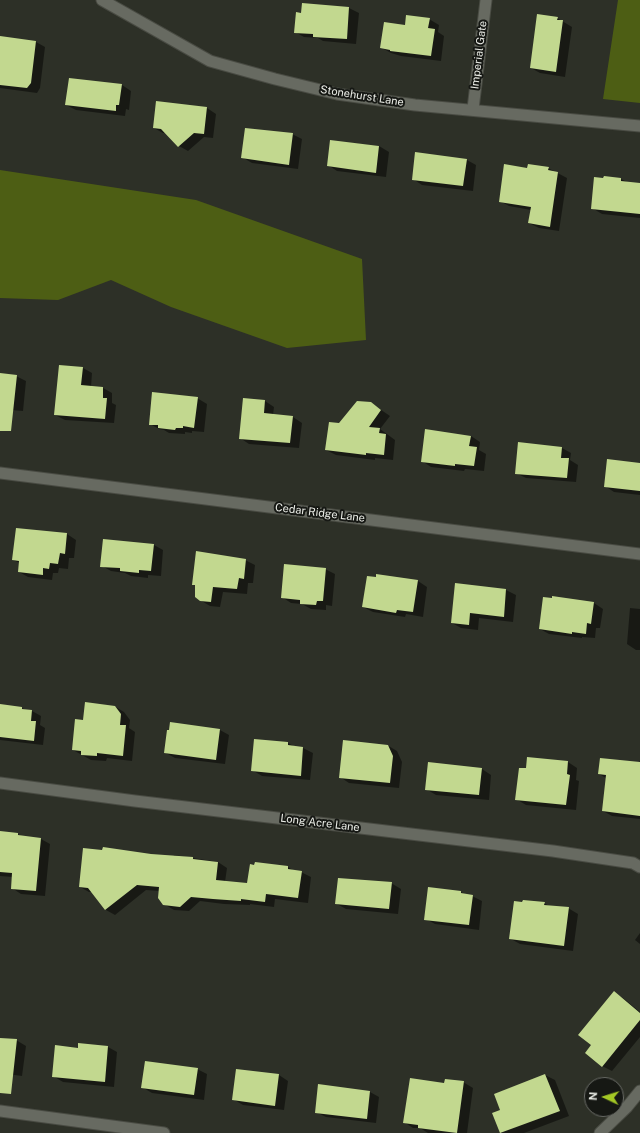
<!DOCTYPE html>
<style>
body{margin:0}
#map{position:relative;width:640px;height:1133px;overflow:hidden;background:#2d3027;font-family:"Public Sans",sans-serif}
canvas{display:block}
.north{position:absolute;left:584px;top:1077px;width:40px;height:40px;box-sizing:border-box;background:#161814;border:1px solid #6b6d68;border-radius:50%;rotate:274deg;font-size:11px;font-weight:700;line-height:16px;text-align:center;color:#eaece6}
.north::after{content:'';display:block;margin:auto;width:14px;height:18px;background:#a4c825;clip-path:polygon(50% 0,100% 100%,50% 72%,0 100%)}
</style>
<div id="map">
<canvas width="640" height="1133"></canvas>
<div class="north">N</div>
</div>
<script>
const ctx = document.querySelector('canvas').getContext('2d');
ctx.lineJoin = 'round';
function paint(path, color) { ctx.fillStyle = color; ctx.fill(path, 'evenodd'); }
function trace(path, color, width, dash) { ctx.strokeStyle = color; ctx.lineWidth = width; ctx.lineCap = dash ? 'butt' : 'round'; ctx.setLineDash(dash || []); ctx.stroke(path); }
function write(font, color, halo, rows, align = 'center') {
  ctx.font = font + ' "Public Sans",sans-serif'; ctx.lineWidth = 4; ctx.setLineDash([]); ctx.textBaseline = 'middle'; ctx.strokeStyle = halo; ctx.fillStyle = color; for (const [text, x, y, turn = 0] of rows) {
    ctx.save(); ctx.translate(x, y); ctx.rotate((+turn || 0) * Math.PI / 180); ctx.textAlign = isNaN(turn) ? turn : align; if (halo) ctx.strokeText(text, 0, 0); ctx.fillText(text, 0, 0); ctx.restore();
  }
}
paint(new Path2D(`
 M618,0H640V103L603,99Z
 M0,170L196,200L362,259L366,340L287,348L171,307L111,280L58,300L0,298Z`), '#4d5e14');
paint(new Path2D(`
 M303,4L349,8L359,13L356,44L323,41L318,38L304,37L295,32L302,14Z
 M557,18L572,27L565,77L540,73L531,68Z
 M429,19L439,25L438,32L444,36L441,61L401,56L391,53L382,48L406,26Z
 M0,37L36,42L45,47L40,88L37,93L0,88Z
 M122,85L131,91L129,110L126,109L125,116L76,110L66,105Z
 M207,108L216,114L213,138L204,137L188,151L179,146L167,133H163L154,128Z
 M292,134L302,139L298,169L252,163L242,157Z
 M331,141L379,146L389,152L386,177L337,171L328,165Z
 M467,160L476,165L473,191L422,185L413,179Z
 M548,168L567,178L559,231L539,228L529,223L531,210L509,206L500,201L528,169Z
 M621,179L627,182L640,184V218L602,214L592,208Z
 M83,368L92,373L91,387L103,388L112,393V403L116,405L114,423L65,420L55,415Z
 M0,374L16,376L26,381L23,411L0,409Z
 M197,398L207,404L204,432L192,431V433L185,432V434L169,433L164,430L159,429L150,424Z
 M265,401L274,407L273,415L293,417L302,423L299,448L249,444L240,438Z
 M371,403L390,416L380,429L395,440L393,460L375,458V460L336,455L326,450L339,424Z
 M471,436L480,442L479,450L486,454L484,471L465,469L464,471L431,467L422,461Z
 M562,448L571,453L570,460L578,465L576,482L526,478L516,473Z
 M640,464V495L614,492L605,486Z
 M67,534L76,540L74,558H69L68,569L59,568L58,573H53L52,580L28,577L19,572L20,563L13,560Z
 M154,545L163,550L161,576L148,575V578L131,576L125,573L111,571L102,566Z
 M245,560L255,565L253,583H248L247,594L223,592L220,607L210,606L200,600L196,586L193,584Z
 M325,569L335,574L332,606L326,605V610L311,609L302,604L291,603L282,597Z
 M418,581L427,587L423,617L406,614L405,617L373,612L363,607Z
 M456,585L506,590L516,595L513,622L479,618L478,630L461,628L452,623Z
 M594,603L603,609L600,628H596L595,638L582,637V638L549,634L540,629Z
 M630,608L640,609V650H636L627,644Z
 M0,705L22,708L26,710L32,711L41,716L40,725L45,728L43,745L0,740Z
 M114,706L124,712L130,720L129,728L135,732L132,761L107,758L106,761L91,760L73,750Z
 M220,730L229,735L225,764L175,758L166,753Z
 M288,743L295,747L303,748L313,753L310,780L262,776L252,770Z
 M387,745L397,751L402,762L399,788L349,783L340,777Z
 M640,761V819L612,816L603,811L606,778L599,774L638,763Z
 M568,762L577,768L576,780L579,781L576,810L526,805L516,799L527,770Z
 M429,763L482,769L491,775L489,800L436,795L426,789Z
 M0,833L18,834L22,837L41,839L50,844L45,896L21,894L12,888L13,877L0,876Z
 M174,855L218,862L227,868L225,882L248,884L288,867L294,871L301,872L311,877L308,903L275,899L274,907L250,904V905L224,904L200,901L189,911L174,910L164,904L160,891L146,890L115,915L106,910L93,892H89L80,887L173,857Z
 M391,883L401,889L398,914L346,909L337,904Z
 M461,892L465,895L472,896L482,901L479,930L435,924L426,919Z
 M544,903L549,906L568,908L578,914L573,951L520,944L511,939Z
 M640,933V944L635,940Z
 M614,993L623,998L640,1012V1037L612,1071L602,1066L593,1045Z
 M0,1039L16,1040L26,1046L22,1076L0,1073Z
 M79,1044L108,1047L117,1052L114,1087L63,1082L53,1076L79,1049Z
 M197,1069L207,1074L204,1100L152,1093L142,1087Z
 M279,1075L288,1081L284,1110L243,1105L233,1099Z
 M545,1075L555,1080L569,1116L524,1133H501V1111L495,1094Z
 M463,1082L473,1088L467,1133H428L420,1128H413L404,1122L445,1084Z
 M370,1092L379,1097L376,1123L326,1117L316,1112Z`), '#0007');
paint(new Path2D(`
 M302,3L349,7L347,39L313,37V34L294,33L296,12L301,13Z
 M537,14L558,17L557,20H563L556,72L530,68Z
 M406,15L430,18L428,28L435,29L431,56L390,51V50L380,48L384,22L405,25Z
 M0,36L36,41L31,83L27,88L0,85Z
 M69,78L122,84L119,105H116V111L65,105Z
 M156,101L207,107L204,134L194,133L178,147L161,129L153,128Z
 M245,128L293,133L289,165L241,158Z
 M330,140L379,146L376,173L327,166Z
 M415,152L467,159L463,186L412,180Z
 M504,164L527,168L528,164L549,167L548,170L558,172L550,227L528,223L531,207L499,202Z
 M604,176L621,178V181L640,183V214L591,209L594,177L603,178Z
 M59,365L83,367L81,385L103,387V398H107L105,419L54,415Z
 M0,373L17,375L11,431H0Z
 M152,392L198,397L194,428L183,426V428H176L175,430L158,428V425H149Z
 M243,398L265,400L264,413L293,416L290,443L239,439Z
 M357,401L371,402L381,410L369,427L380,428L379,433L386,434L384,455L366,453V455L325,450L329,422L339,423Z
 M425,429L471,436L469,446L477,447L474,466L455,464V466L421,462Z
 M518,442L562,447L561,458H569L567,478L515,474Z
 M607,459L640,463V491L604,487Z
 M16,528L67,533L65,554L60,553L58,564L50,563L49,569L43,568V575L18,572L19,561L12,560Z
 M103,539L154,544L151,571L139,570V573L120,571V568L100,567Z
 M196,551L246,559L244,579L239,578L237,589L213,587L211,602L200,601L195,597V585H192Z
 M284,564L326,568L323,601H317L316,605L300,604V600L281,598Z
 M376,574L418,580L413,612L397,610L396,613L362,607L367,576L376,577Z
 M455,583L506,589L504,617L470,613L469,625L451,623Z
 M552,596L594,602L591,624L587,623L586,634L572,632V634L539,629L543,597L552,598Z
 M85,702L115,706L121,714L120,725H126L123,756L97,753V756L81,755V751L72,750L75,719L83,720Z
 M0,704L22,707V709L32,710L31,721H36L34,741L0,737Z
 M170,722L220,729L216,760L164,753L167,730H169Z
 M254,739L288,742V745L303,747L301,776L251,771Z
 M343,740L388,745L393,756L390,783L339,778Z
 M527,757L568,761L567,774L570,775L566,805L515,800L519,768H526Z
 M600,758L640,762V816L602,811L606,775L598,774Z
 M428,762L482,768L479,795L425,790Z
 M0,831L18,833V835L41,838L36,891L11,889L12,873L0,872Z
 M103,847L151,854L193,857V859L218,862L216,880L247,883L250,864L254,865L255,862L288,866V869L302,871L298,898L266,894L265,902L241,899V901L213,899L191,897L180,907L163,905L158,898L159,887L137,885L105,910L88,888L79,887L83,848L102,850Z
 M338,878L392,882L389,909L335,904Z
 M428,887L461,891V893L473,895L469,925L424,920Z
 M523,900L545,902L544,905L569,907L564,946L509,939L514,901L522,902Z
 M614,991L640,1013V1020L602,1067L585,1053L591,1045L578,1035Z
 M0,1038L17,1039L11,1094L0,1093Z
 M78,1043L108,1046L105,1082L52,1077L55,1045L78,1048Z
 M145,1061L198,1068L194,1095L141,1088Z
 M236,1069L279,1074L275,1106L232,1100Z
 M545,1074L560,1111L500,1133L492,1113L500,1110L494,1094Z
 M410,1078L444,1083L445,1079L464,1081L457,1133L418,1128V1125L403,1123Z
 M318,1084L370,1091L367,1119L315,1113Z`), '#c2d88f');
const minor = new Path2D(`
 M102,0L210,61L275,79L337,94L415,105L640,126
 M473,109L486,0
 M0,473L640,554
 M0,783L135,801L553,851L633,863L640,867
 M0,1111L164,1133
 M600,1133L627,1107L640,1091`);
trace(minor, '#494b43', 13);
trace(minor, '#676a61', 11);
write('11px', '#eaece6', '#161814', [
 ["Imperial Gate",479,55,-83],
 ["Stonehurst Lane",362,96,9],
 ["Cedar Ridge Lane",320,513,7],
 ["Long Acre Lane",320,823,7]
]);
</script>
